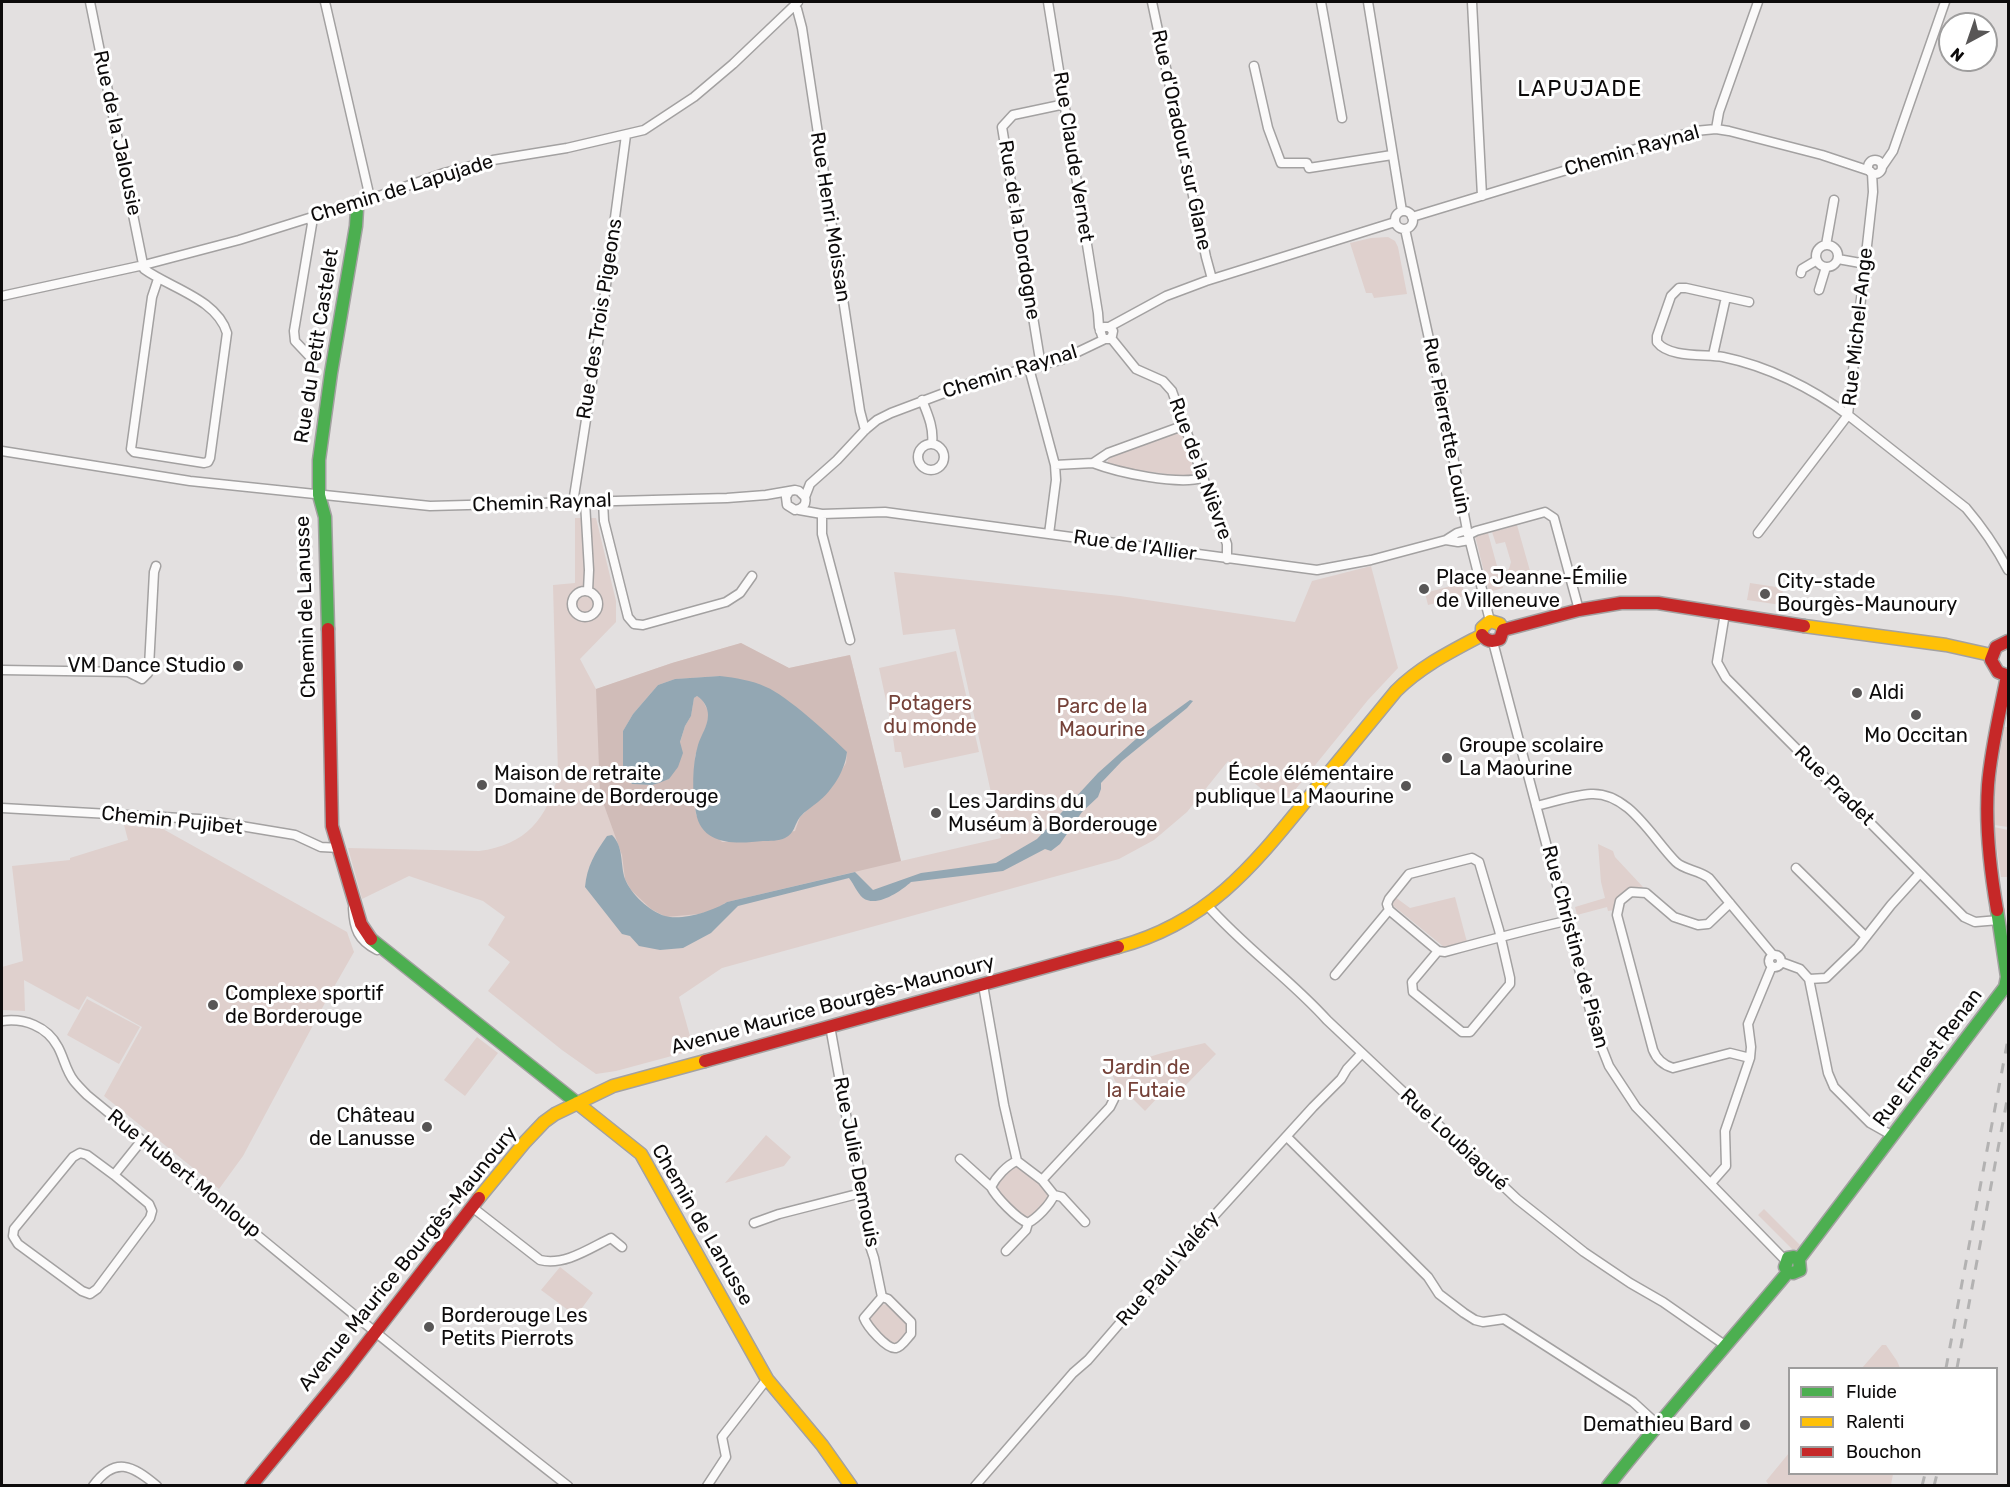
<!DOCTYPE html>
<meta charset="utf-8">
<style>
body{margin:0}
#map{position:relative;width:2010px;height:1487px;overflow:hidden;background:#e3e0e0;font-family:Rubik,sans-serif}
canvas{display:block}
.frame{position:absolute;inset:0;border:3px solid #0d0b0b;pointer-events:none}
.legend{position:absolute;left:1788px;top:1367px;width:210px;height:108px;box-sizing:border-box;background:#fff;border:2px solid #9e9d9d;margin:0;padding:8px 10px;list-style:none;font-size:18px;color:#0d0b0b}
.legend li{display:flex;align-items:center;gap:12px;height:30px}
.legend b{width:30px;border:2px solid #9e9d9d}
.north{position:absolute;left:1938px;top:12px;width:60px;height:60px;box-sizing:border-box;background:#fff;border:2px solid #9e9d9d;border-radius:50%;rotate:220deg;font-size:16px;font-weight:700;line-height:24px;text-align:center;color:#0d0b0b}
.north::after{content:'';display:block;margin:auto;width:21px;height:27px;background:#585656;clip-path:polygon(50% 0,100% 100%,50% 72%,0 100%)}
</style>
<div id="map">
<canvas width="2010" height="1487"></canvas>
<div class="frame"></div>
<ul class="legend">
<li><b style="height:8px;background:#4caf50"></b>Fluide</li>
<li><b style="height:8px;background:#ffc107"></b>Ralenti</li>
<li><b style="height:8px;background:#c62828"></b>Bouchon</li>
</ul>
<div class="north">N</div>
</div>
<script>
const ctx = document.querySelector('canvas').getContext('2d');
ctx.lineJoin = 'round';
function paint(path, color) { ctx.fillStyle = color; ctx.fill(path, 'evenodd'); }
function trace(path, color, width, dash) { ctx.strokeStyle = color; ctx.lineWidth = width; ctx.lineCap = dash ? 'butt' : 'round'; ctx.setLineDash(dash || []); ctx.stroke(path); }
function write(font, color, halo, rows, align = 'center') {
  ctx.font = font + ' Rubik,sans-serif'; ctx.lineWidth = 6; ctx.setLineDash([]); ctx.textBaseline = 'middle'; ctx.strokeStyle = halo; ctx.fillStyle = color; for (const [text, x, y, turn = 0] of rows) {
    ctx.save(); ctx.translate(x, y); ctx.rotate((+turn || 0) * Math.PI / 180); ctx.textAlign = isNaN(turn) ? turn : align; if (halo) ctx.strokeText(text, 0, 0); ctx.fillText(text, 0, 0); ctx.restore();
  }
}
paint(new Path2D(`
 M1388,237L1395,241L1398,247L1407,294L1374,298L1372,293H1366L1350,243L1371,238Z
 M1174,433L1182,435L1195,467L1194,472L1189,477L1113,467L1107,462L1111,456Z
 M575,518H596L616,601V622L580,659L596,689L672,663L741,643L789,668L850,655L901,861L1001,838L955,629L903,635L894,572L1120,596L1295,622L1312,581L1371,566L1398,668L1368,700L1282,806L1228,761L1187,812L1154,840L1119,859L722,968L679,997L694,1050L616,1071L596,1074L562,1050L488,991L510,962L488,945L505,917L483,901L409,876L362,899L348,848L479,851C526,845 547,819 558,775L553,585L575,583Z
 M1517,525L1532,578L1535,577L1536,579L1508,587L1503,572L1509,569L1511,562L1505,542L1496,544L1492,532Z
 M1488,533L1503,588L1489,592L1475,536Z
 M1462,583L1465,596L1428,605L1425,593Z
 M1750,583L1783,588L1781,605L1747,600Z
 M956,651L979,752L904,768L901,752H895L891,723L879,668Z
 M2004,727H2008V827L1994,825L1995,786Z
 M124,825L163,829L347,932L354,952L326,1001L243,1156L219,1189L104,1096L142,1027L87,996L79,1010L24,980L25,1011L2,1010V967L23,961L12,866L70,860V858L128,840Z
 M1994,827L2008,830V877H2001Z
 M1598,844L1613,851L1615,857L1643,887L1616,901L1615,910L1608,911L1607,907L1577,915L1575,907L1605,898L1601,882Z
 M1395,897L1410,908L1455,897L1467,942L1444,947L1391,904Z
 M87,999L140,1027L119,1064L67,1035Z
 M477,1037L498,1053L465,1096L444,1080Z
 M1205,1043L1216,1054L1185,1086L1176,1078L1145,1111L1115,1081L1110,1069L1162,1053Z
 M766,1135L791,1157L784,1166L725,1183Z
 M1017,1166H1021L1047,1190C1051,1202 1039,1211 1030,1218L1023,1217L998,1192C997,1180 1006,1170 1017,1166Z
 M1764,1209L1800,1245L1797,1249H1792L1758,1215Z
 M560,1267L593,1293L576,1316L541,1290Z
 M882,1304L888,1305L906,1324V1335L897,1344L888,1342L870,1321L869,1318L878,1306Z
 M1882,1345H1886L1897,1361L1900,1368H1862Z
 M1789,1453L1790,1474H1893L1891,1485H1769L1766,1481Z`), '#dfd0cd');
paint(new Path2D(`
 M741,643L789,668L850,655L901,861L727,902L714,910L699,914L666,917L651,909L631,890L625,879L622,855L600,794L596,689L672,663ZM720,676L795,708L847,753L846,763L832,787L800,817L795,831L734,842H722L696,815L694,789L695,756L707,724L709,713L702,699L697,696L694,698L691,716L685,726L669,779L652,785L632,784L623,772V731L633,714L658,685L675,679Z`), '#d0bcb8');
paint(new Path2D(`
 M720,676C736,678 751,680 766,687C786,695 831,736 847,752C845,771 832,791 818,802C812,807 805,811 800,817C794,825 795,833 785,838C779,841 769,841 763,841C736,844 702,846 696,813C692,792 692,765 698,745C701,735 708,726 708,715C708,708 704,700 697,696L694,698L691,716L685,726L680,742L683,753L678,767L669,779L659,783L652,785L632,784L623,772V731L633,714L658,685L675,679Z
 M1190,700L1193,701L1187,708L1122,761L1101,783V789L1098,797L1082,812L1060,844L1051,851L1045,849L1003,871L911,882C901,891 877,908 863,898C857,893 854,884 849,878L738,906L711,933L683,948L660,950L639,946L630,936L622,934L585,887C587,866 595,853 607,836L612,835C624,847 620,864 625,879C631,894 649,911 665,916C682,921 713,911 727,902L855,872L873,890L921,873L996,863L1037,839L1098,773L1136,739Z`), '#93a7b3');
const street = new Path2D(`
 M90,2L144,269C170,288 217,299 227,333L210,458L208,462L204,463L134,452L131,449L152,297L158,279
 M325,2L370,198
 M1048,2L1098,313L1099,327L1103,339H1109L1112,336L1113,331L1109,327H1104L1100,331
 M1152,2L1206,257L1212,279
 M1321,2L1342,118
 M1368,2L1402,211
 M1472,2L1482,196
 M794,6L797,9L802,28L860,411L865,430
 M1254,66L1268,128L1281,163H1307L1309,168L1392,155
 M1716,129L1719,112L1758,2
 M1868 167a7 7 0 1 1 14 0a7 7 0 1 1-14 0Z
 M1882,167L1893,151L1945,2
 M1872,173L1873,192L1848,415L1966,508C1983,528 1996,547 2008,570
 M1395 220a9 9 0 1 1 18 0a9 9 0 1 1-18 0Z
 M1412,217L1695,131L1716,129L1729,131L1822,155L1870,171
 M310,218L312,224L294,331L295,341L311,358
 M1405,229L1443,403L1467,530L1490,621
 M1816 256a11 11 0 1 1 22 0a11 11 0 1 1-22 0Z
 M1826,245L1834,200
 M1838,259L1866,264
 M1801,273L1802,269L1817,260
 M1819,290L1826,267
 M2,296L144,265L239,240L376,197L444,173L493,160L567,148L644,130L694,97L733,64L798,2
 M1749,302L1686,288H1679L1671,296L1657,336V342C1669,358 1704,354 1723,357C1767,366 1812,388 1848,415L1758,533
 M1109,327L1166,296L1206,281L1395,222
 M1111,338L1136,369L1163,381L1172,391L1227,544V559
 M1713,355L1726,297
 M1041,366L1002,127L1013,115L1065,104
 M1029,368L1055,465L1056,480L1049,534
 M922,400C928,415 934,428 932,444
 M918 457a13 13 0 1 1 26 0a13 13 0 1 1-26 0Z
 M2,451L190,481L430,506L727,498L766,495L795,490L799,491L805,497C807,504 803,509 795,510L787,505L786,497L789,492
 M1093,463C1119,473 1177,485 1203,478
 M1055,465L1093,463L1108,453L1185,425
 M805,497L810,484L837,460L865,430L877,420L891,413L976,381L1061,360L1105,339
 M585,502L589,570L588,591
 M603,502L604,521L628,617L634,624L643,625L726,602L740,593L752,576
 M573,503L600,330L626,135
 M799,510L822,514L885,512L1317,570L1371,560L1446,540L1458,542L1469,540
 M822,514V534L850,640
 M1468,535L1476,531L1545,512L1554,518L1579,610
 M1446,540L1457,533L1467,530
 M572 604a13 13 0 1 1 26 0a13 13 0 1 1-26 0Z
 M1725,613L1717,662L1726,678L1964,917L1975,922L1999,920
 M1493,642L1596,1033L1609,1066L1636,1107L1786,1261
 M2,670L128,672L142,679L148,673L149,667L154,572L156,566
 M1536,806C1554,802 1573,795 1591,794C1629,792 1652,838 1676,862C1684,870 1699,870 1709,878L1773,955
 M2,808L199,819L295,835L321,847L340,848
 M1796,868L1866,937
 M1730,903L1708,924L1698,925L1674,917L1646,893L1631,892L1620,901L1617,915L1653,1050C1657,1060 1663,1065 1673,1068L1730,1053L1750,1058
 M1207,905C1244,947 1290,979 1327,1020L1517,1199L1584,1252L1630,1283L1663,1302L1726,1346
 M353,908C354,929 358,940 377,950
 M1438,951L1412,982L1413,992L1462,1032H1470L1510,984V978L1499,930L1479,862L1472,858L1409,874L1389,899L1387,904L1389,910L1438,951L1445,952C1485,941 1526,930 1566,921
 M1769 961a6 6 0 1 1 12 0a6 6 0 1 1-12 0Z
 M1781,962L1800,969L1809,979L1828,1073L1834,1087L1870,1123L1893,1136
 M1335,975L1389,910
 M1809,979L1826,978L1858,947L1891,905L1920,873
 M983,985L1004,1105L1017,1161L1042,1180L1054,1195C1050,1205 1037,1218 1028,1223C1017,1219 996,1197 991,1187C996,1177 1007,1165 1017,1161
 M2,1021C24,1018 47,1026 58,1047C64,1058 66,1071 74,1081C78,1086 83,1091 87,1095C247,1226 405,1359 568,1486
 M830,1026L850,1137L857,1156L870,1246L874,1258L882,1297L864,1318C867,1326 887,1350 896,1348C902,1347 907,1338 911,1334V1322L888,1299L882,1297
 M1287,1137L1428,1277L1439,1294L1464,1313L1475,1320L1483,1322L1504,1319L1633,1402L1657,1424
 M960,1159L991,1187
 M114,1175L87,1155L80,1153L73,1157L14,1229L13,1236L18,1244L82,1291L90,1294L97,1289L150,1218L152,1211L149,1204L114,1175L142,1140
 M1042,1180L1110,1107L1114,1099
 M1711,1183L1726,1166L1725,1131L1750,1058L1751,1047L1748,1024L1772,966
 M1054,1195L1062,1197L1085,1222
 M472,1207L540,1260C565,1266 590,1248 611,1238L622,1247
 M754,1223L779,1214L861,1193
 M1006,1251L1026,1230L1028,1223
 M93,1486C115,1456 132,1465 157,1486
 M707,1486L726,1457L722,1437L767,1379
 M975,1486L1073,1373L1088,1360L1183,1250L1313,1107L1341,1079L1347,1069L1362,1053`);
const fast = new Path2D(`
 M328,629L325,517L319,495V460L331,373L356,226L357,209L355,203
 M371,939L577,1103
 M1799,1259L2005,987L2007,977L1997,910
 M1788,1272L1785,1267L1788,1258L1794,1257L1799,1259
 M1788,1272L1793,1273L1800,1270L1799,1259
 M1608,1486C1666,1413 1728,1344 1788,1272`);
const slow = new Path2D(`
 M1804,626L1946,645L1991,655
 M1482,635V628L1490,621L1500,624L1503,630
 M1118,947C1208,923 1253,866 1309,797C1338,762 1367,726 1396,691C1421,666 1452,651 1482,635
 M577,1103L641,1154L767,1379L822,1445L851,1486
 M479,1198L525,1142L544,1122L555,1114L613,1086L705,1061`);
const jam = new Path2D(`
 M328,629L332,826L361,924L371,939
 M1503,630L1579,610L1621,603H1658L1804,626
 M1482,635C1487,642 1493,642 1500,639L1503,630
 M2008,641L1996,647L1991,660L1998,672L2008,676
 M1997,910C1990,869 1985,827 1988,785C1991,748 2000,712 2007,676
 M705,1061L1118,947
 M251,1486L343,1374L479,1198`);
trace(street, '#a3a1a1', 11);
trace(fast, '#a3a1a1', 15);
trace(slow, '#a3a1a1', 15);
trace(jam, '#a3a1a1', 15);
trace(street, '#fbfafa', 8);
trace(fast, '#4caf50', 12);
trace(slow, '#ffc107', 12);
trace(jam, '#c62828', 12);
trace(new Path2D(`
 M1946,1368L2008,1039
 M1957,1368L2008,1095
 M1922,1486L1925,1474
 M1934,1486L1937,1474`), '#b3b2b2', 3, [10, 10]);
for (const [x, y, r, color] of [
 [1424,589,6,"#585656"],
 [1765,594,6,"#585656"],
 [238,666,6,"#585656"],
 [1857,693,6,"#585656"],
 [1916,715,6,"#585656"],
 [1447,758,6,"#585656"],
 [482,785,6,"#585656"],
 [1406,786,6,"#585656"],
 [936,813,6,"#585656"],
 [213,1005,6,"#585656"],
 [427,1127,6,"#585656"],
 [429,1327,6,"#585656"],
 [1745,1425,6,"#585656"]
]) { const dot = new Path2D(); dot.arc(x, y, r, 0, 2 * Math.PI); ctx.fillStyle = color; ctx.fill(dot); trace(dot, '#fff', 2); }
write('20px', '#0d0b0b', '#fff', [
 ["Rue de la Jalousie",117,133,78],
 ["Rue d'Oradour sur Glane",1181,140,78],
 ["Chemin Raynal",1632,151,-16],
 ["Rue Claude Vernet",1073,157,81],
 ["Chemin de Lapujade",402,189,-17],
 ["Rue Henri Moissan",830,217,81],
 ["Rue de la Dordogne",1019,230,81],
 ["Rue des Trois Pigeons",600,319,-81],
 ["Rue Michel-Ange",1858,327,-84],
 ["Rue du Petit Castelet",317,346,-81],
 ["Chemin Raynal",1010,372,-17],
 ["Rue Pierrette Louin",1446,426,79],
 ["Rue de la Nièvre",1200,469,70],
 ["Chemin Raynal",542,503,-2],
 ["Rue de l'Allier",1135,546,8],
 ["Chemin de Lanusse",306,607,-92],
 ["Rue Pradet",1834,786,45],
 ["Chemin Pujibet",172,821,6],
 ["Rue Christine de Pisan",1575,947,75],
 ["Avenue Maurice Bourgès-Maunoury",833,1005,-15],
 ["Rue Ernest Renan",1928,1058,-53],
 ["Rue Loubiagué",1454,1140,43],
 ["Rue Julie Demouis",856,1162,79],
 ["Rue Hubert Monloup",184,1174,39],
 ["Chemin de Lanusse",702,1225,60],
 ["Avenue Maurice Bourgès-Maunoury",408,1259,-51],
 ["Rue Paul Valéry",1168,1269,-49]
]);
write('20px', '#0d0b0b', '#fff', [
 ["Place Jeanne-Émilie",1436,578],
 ["de Villeneuve",1436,601],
 ["City-stade",1777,582],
 ["Bourgès-Maunoury",1777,605],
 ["VM Dance Studio",226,666,"right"],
 ["Aldi",1869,693],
 ["Mo Occitan",1916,736,"center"],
 ["Groupe scolaire",1459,746],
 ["La Maourine",1459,769],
 ["Maison de retraite",494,774],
 ["Domaine de Borderouge",494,797],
 ["École élémentaire",1394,774,"right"],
 ["publique La Maourine",1394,797,"right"],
 ["Les Jardins du",948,802],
 ["Muséum à Borderouge",948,825],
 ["Complexe sportif",225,994],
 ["de Borderouge",225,1017],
 ["Château",415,1116,"right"],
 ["de Lanusse",415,1139,"right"],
 ["Borderouge Les",441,1316],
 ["Petits Pierrots",441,1339],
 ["Demathieu Bard",1733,1425,"right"]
], 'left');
write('20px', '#754239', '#fff', [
 ["Potagers",930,704],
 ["du monde",930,727],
 ["Parc de la",1102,707],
 ["Maourine",1102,730],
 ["Jardin de",1146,1068],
 ["la Futaie",1146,1091]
]);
ctx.letterSpacing = '1.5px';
write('22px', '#0d0b0b', '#fff', [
 ["LAPUJADE",1580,90]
]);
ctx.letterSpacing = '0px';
</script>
